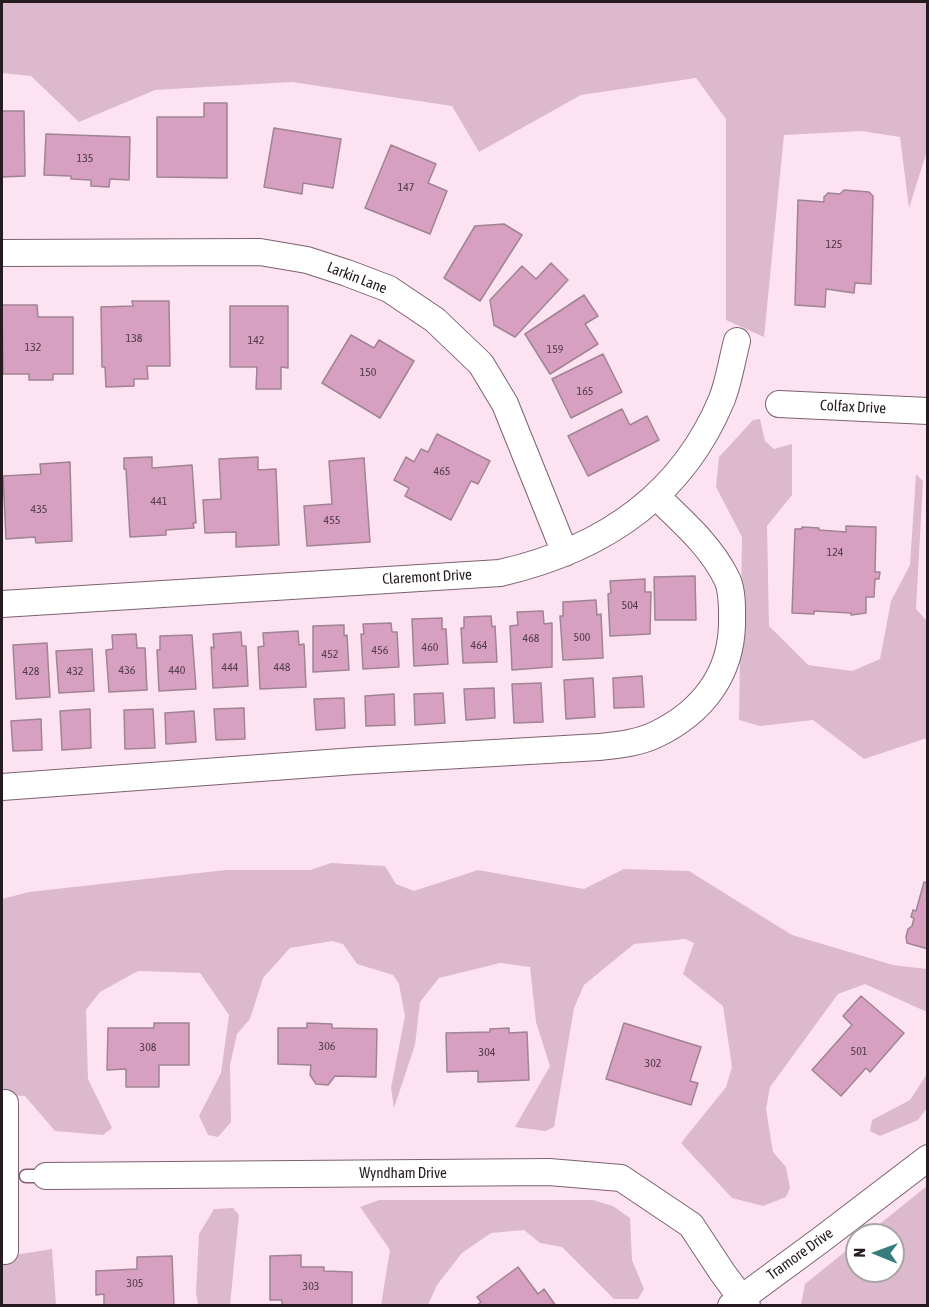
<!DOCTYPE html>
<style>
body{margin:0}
#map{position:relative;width:929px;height:1307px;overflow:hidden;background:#fde3f1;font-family:"Asap Condensed",sans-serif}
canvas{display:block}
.frame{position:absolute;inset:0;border:3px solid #261b21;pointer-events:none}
.north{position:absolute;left:845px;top:1223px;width:60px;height:60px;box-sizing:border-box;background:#fff;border:2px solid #a8a4a6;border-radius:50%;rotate:271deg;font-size:16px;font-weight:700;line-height:24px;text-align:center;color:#261b21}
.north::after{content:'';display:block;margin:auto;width:21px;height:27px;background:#357e7d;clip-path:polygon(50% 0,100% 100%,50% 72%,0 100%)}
</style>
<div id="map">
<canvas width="929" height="1307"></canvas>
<div class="frame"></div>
<div class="north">N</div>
</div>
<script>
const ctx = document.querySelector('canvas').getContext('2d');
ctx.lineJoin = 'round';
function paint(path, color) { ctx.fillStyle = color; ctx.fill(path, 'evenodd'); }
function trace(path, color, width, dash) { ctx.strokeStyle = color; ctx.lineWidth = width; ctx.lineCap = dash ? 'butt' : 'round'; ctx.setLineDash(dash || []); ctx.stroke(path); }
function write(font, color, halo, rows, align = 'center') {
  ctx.font = font + ' "Asap Condensed",sans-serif'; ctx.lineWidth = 4.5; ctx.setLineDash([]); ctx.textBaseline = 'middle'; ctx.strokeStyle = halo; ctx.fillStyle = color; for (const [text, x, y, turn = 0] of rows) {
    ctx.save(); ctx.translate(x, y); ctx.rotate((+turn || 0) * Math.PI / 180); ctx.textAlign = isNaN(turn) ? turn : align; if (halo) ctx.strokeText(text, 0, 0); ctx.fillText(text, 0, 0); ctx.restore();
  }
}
paint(new Path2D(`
 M2,2H927V151L909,208L900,137L861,131L784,135L764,337L726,320V119L696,78L581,95L479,152L452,106L292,82L155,90L79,122L31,76L2,73Z
 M760,419L765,441L774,449L792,444V495L767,526L769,626L808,665L852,671L880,659L891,601L910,565L916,474L923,481L916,609L927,621V738L864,759L813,720L760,726L739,720L742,537L716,487L719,457L753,420Z
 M331,863L385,866L396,884L414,891L478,870L584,889L624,869L689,871L792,935L893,965L927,969V1012L865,984L838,994L770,1087L766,1109L773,1152L786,1167L790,1188L786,1197L763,1206L732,1198L681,1143L726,1087L732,1067L723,1006L683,974L694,943L685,939L634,944L584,985L574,1008L554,1127L545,1131L515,1127L550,1066L536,1022L530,967L500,963L439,978L420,1002L415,1045L394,1108L391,1088L405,1016L399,984L393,975L357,964L343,944L332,941L290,948L263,978L250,1019L237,1034L230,1065L231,1122L218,1137L208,1135L199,1116L221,1073L229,1015L200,973L138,971L100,992L86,1010L88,1079L112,1128L103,1135L55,1131L25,1096L2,1095V899L29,892L226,870H310Z
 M927,1074V1108L918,1120L880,1136L870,1131L872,1120L910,1100Z
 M927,1186V1305H801L805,1284L857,1242V1271H893V1235H866Z
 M379,1200H593L613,1206L630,1218L632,1260L644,1289L638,1299H614L562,1247L540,1243L524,1230L491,1233L462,1253L437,1285L428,1305H381L390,1250L360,1207Z
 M233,1208L239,1215L230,1305H198L196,1292L199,1234L214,1209Z
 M52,1249L56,1305L2,1306V1257Z`), '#ddb9cd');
const building = new Path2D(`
 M204,103H227V178L157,177V117H204Z
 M2,111H24L25,176L2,177Z
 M274,128L341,139L333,188L303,183L302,194L264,187Z
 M46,134L130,137L129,180L110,179L109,187L91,186V180L71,179V176L44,175Z
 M391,145L436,164L428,183L447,191L430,234L365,208Z
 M844,190L869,192L873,196L871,284L855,283L854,293L826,289L825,307L795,305L798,200L824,202V197L828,193L840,194Z
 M504,224L522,235L480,301L444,278L475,226Z
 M551,263L568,280L515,337L494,325L490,300L522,266L536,279Z
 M584,295L598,316L585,324L598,344L550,374L525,334Z
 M132,301H169L170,366H147L148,379H134V386L106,387L105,367H102L101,307L133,306Z
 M2,305H37L38,317H73V374H53V380H29V374H3Z
 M230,306H288V368L281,367V389H256L257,367H230Z
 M351,335L374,348L379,340L414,361L380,418L322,383Z
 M603,354L622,392L571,418L552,379Z
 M622,409L630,425L647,416L659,440L588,476L568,436Z
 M437,434L490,461L478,484L471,481L451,520L405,496L409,488L394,480L406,457L414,462L421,449L428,452Z
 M152,457V468L192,465L196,523H193L194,528L166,530V535L130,537L126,469H124V458Z
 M258,457V470L276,469L279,545L236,547V532L205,533L203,500L221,499L219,459Z
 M364,458L370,542L307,546L304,506L332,504L329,461Z
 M70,462L72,541L36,543L35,537L6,539L3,476L41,474L40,464Z
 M846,526L876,527L875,572H880L879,579H875L874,597H866V613L851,615V613L814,611V614L792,613L795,529H802V527L819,528V530L846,532Z
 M695,576L696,620H655L654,577Z
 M645,579V592H651L650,634L610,636L608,594L611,593L610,581Z
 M596,600L597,615L601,614L603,658L563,660L560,616H563V602Z
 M543,611L544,624L552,623V667L512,670L510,626L518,625L517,612Z
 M491,616L492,627L495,626L497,662L463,663L461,628H464V617Z
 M442,618V629H446L448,664L414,666L412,619Z
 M391,623L392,632H397L399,667L363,669L361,634H364L363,624Z
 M344,625V636L347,635L349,670L313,672V626Z
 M298,631L299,645L304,644L306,687L260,689L258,647L264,646L263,633Z
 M241,632L242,646H246L248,686L213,688L211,647L214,648L213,634Z
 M136,634L137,648H145L147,690L109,692L106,650L113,649L112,635Z
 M192,635L196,689L159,691L157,650H160V636Z
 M47,643L50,697L16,699L13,645Z
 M92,649L94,691L59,693L56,651Z
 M642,676L644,707L614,708L613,678Z
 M593,678L595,717L566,719L564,680Z
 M541,683L543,722L514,723L512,684Z
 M494,688L495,718L466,720L464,689Z
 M443,693L445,723L415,725L414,694Z
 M394,694L395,725L366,726L365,696Z
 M344,698L345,728L316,730L314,699Z
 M244,708L245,739L216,740L214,709Z
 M90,709L91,748L62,750L60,711Z
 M153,709L155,748L125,749L124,710Z
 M194,711L196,742L166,744L165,713Z
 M41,719L42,750L13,751L11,721Z
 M924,882L928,883V949L907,943L906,937L908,929L912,926L914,918L911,917L913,910L916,911Z
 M861,996L904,1033L870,1072L866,1068L841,1096L812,1070L852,1025L843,1016Z
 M154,1023H189V1065H159V1087H126V1069L107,1070L108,1028H154Z
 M307,1023L332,1024V1028L377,1029L376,1077L335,1076L328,1085L316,1084L310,1075L311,1065L278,1064V1028H307Z
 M624,1023L701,1047L690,1081L698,1083L691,1105L606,1079Z
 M509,1028V1033L527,1032L529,1080L478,1082V1071L447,1072L446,1033L490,1032V1029Z
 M301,1255V1267H324V1271L352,1272V1306H282V1300H270V1256Z
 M172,1256L174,1306H104V1294L96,1295V1271L137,1269V1257Z
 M518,1267L538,1294L544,1289L556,1306H476L481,1302L477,1297Z`);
paint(building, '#d8a0c0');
trace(building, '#a08394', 1.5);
const lane = new Path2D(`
 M26,1176H46`);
const street = new Path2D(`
 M2,253L260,252L307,260L347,273L389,289L435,320L481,364L505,404L565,553
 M779,404L928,411
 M2,604L500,573C601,550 681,498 722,399C729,381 732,360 737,341
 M2,787L355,761L599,747C618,745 639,743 657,734C702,712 731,675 732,624C732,610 733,592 727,579C711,546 682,521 656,496
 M5,1103V1251
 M46,1176L549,1172L621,1178L691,1225L722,1272L747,1306
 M731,1306L822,1239L928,1158`);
trace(lane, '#7c6170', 15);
trace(street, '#7c6170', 28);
trace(lane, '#fff', 12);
trace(street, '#fff', 26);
write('12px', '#523c49', null, [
 ["135",85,158],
 ["147",406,187],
 ["125",834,244],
 ["138",134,338],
 ["142",256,340],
 ["132",33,347],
 ["159",555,349],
 ["150",368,372],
 ["165",585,391],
 ["465",442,471],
 ["441",159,501],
 ["435",39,509],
 ["455",332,520],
 ["124",835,552],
 ["504",630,605],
 ["500",582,637],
 ["468",531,638],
 ["464",479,645],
 ["460",430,647],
 ["456",380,650],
 ["452",330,654],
 ["444",230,667],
 ["448",282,667],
 ["436",127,670],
 ["440",177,670],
 ["428",31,671],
 ["432",75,671],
 ["306",327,1046],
 ["308",148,1047],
 ["501",859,1051],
 ["304",487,1052],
 ["302",653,1063],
 ["305",135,1283],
 ["303",311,1286]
]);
write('15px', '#261b21', '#fff', [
 ["Larkin Lane",357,278,21],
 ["Colfax Drive",853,407,3],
 ["Claremont Drive",427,577,-3],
 ["Wyndham Drive",403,1173],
 ["Tramore Drive",800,1254,-36]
]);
</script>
